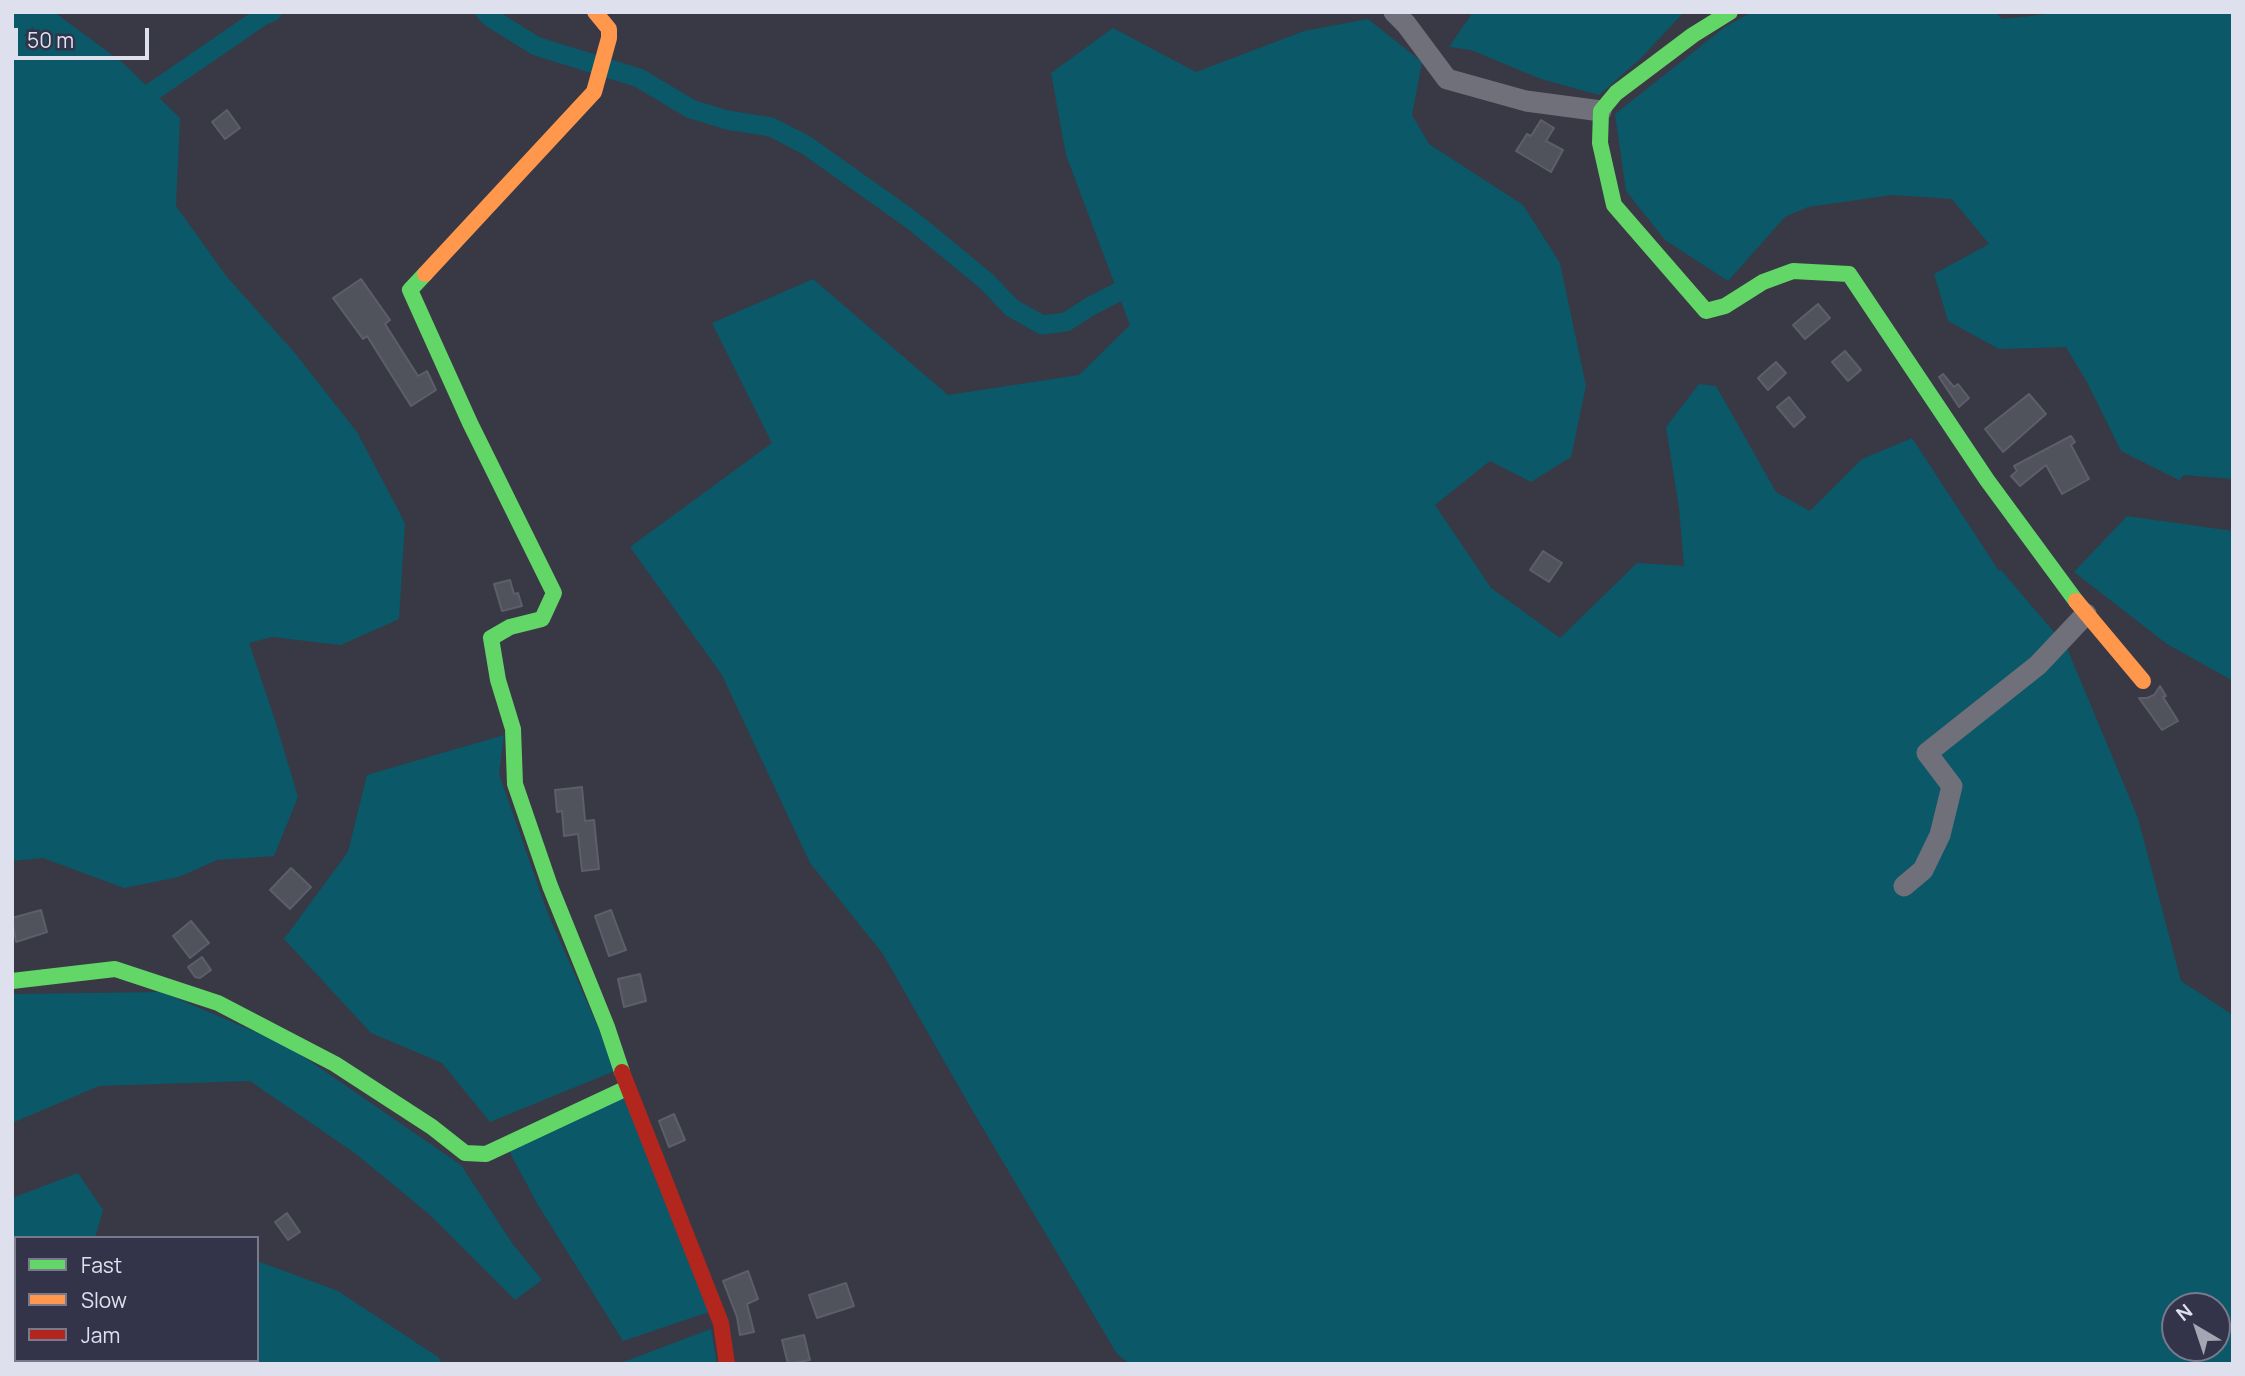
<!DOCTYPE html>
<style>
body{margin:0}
#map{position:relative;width:2245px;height:1376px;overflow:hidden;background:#383945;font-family:Manrope,sans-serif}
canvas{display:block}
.frame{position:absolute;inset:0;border:14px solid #dfe0ee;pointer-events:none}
.legend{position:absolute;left:14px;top:1236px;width:245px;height:126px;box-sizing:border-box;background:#33344a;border:2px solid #78798c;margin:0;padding:9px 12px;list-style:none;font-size:21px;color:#dfe0ee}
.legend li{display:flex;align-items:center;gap:14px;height:35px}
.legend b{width:35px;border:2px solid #78798c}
.north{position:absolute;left:2161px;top:1292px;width:70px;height:70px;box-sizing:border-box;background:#33344a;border:2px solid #78798c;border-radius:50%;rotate:321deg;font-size:19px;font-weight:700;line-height:28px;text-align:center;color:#dfe0ee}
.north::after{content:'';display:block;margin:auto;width:24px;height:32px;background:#a5a6b3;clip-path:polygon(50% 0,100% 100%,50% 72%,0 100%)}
.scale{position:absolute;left:14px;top:28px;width:135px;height:32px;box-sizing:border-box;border:4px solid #dfe0ee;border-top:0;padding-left:9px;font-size:21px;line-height:24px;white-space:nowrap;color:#dfe0ee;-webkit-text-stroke:5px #33344a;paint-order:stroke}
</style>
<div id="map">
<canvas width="2245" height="1376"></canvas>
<div class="frame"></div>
<ul class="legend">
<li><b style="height:9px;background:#63d668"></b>Fast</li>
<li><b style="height:9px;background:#ff974d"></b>Slow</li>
<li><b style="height:9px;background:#b3261e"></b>Jam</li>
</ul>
<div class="north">N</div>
<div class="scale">50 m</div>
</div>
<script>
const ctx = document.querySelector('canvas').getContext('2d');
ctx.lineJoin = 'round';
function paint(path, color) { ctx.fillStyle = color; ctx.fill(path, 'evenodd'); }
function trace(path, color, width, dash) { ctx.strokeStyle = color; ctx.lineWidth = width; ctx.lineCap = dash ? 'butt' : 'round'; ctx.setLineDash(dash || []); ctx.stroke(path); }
paint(new Path2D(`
 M12,12H54L123,63L180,118L176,206L227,277L294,352L357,432L405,523L399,619L341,645L272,637L249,643L275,720L298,797L274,856L217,860L179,877L124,888L43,858L12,861Z
 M1473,12H1684L1641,58L1599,95L1541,79L1471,50L1449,47Z
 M1752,12H1995L2002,19L2067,12H2233V479L2184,475L2179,480L2121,451L2088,384L2066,347L1999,349L1948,321L1934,274L1989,244L1952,199L1892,195L1808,207L1785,217L1728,281L1665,240L1626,191L1615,114L1725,27Z
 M1368,19L1422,62L1412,115L1429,144L1523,205L1560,263L1586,386L1571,457L1531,482L1490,461L1435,505L1491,588L1560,638L1637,563L1684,566L1679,508L1666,427L1699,384L1716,386L1776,492L1810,511L1862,459L1912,438L1999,571L2001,570L2066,646L2138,818L2181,981L2233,1015V1364H1130L1117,1354L971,1108L883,954L810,863L722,675L630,547L772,443L712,323L813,279L948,395L1079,375L1130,325L1066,155L1051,73L1113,28L1196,72L1304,31ZM2175,1306H2217V1348H2175Z
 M2127,516L2233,531V681L2167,644L2074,572Z
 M504,735L499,774L548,914L617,1070L490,1122L442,1063L371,1033L284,939L348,852L367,775Z
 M162,992L288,1046L461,1165L512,1243L542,1280L515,1300L430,1215L356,1154L250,1081L99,1086L12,1123V994Z
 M625,1096L712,1311L623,1341L538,1205L508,1149Z
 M78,1173L103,1210L95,1238H16V1360H86V1364H12V1198Z
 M260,1262L338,1291L438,1357L442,1364H181L189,1360H257V1263Z
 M711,1329L717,1364H618Z`), '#0a5868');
trace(new Path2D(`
 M485,12L491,18L536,46L639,78L691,109L727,120L771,127L806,145L913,221L986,281L1012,308L1042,325L1066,322L1091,306L1124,289L1132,273
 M149,94L264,15L272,12`), '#0a5868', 19);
const building = new Path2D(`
 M227,110L240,128L225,139L212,122Z
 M1541,120L1554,128L1546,141L1563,150L1551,172L1516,151L1527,134L1531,136Z
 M361,279L390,320L385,324L418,376L427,371L436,390L411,406L367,336L363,339L333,298Z
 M1818,304L1830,318L1805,339L1793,325Z
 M1845,351L1861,370L1848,381L1832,362Z
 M1776,362L1786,373L1768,390L1758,378Z
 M1943,374L1954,387L1958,384L1969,398L1959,407L1939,377Z
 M2029,394L2046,414L2003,452L1985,429Z
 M1789,397L1805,417L1794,427L1777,407Z
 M2071,436L2075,442L2071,445L2089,479L2062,494L2046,465L2020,486L2011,476L2017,471L2014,466Z
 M1543,551L1562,563L1549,582L1530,570Z
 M510,580L514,594L518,593L522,606L502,611L494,584Z
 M2160,686L2166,696L2163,697L2178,721L2162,730L2139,698H2147L2154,695Z
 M582,787L585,821L594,820L599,869L582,871L578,834L564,836L562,811L557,812L555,790Z
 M291,868L311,887L290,909L270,890Z
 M41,910L47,932L16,942L12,918Z
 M611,910L626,950L609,956L595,916Z
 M191,921L209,943L190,958L173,936Z
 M202,957L211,970L200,978L195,977L188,967Z
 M640,974L646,1001L624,1007L618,979Z
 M674,1114L685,1140L669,1147L659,1121Z
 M287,1213L300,1232L288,1240L275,1222Z
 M748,1271L758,1299L747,1304L754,1332L740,1335L737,1317L723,1281Z
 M846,1283L854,1306L817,1318L809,1295Z
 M804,1335L810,1360L788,1364L782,1340Z`);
paint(building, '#50525c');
trace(building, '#5d5e69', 2);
trace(new Path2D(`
 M1394,12L1406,24L1447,79L1526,101L1601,111
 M1904,886L1923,870L1940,835L1952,786L1927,753L2038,665L2086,614`), '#70707b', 21);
trace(new Path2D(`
 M1730,12L1693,35L1616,93L1601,111L1600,143L1614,205L1706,311L1725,306L1763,282L1793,271L1849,274L1987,480L2076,601
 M425,274L410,290L470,423L554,593L542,619L510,627L491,638L498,680L513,729L515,784L550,886L607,1027L622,1072
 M12,981L115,969L218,1003L335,1064L432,1127L465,1153L486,1154L627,1088`), '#63d668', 16);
trace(new Path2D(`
 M425,274L594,92L609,38V29L595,12
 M2076,601L2143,681`), '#ff974d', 16);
trace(new Path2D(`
 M622,1072L721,1323L727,1364`), '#b3261e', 16);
</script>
